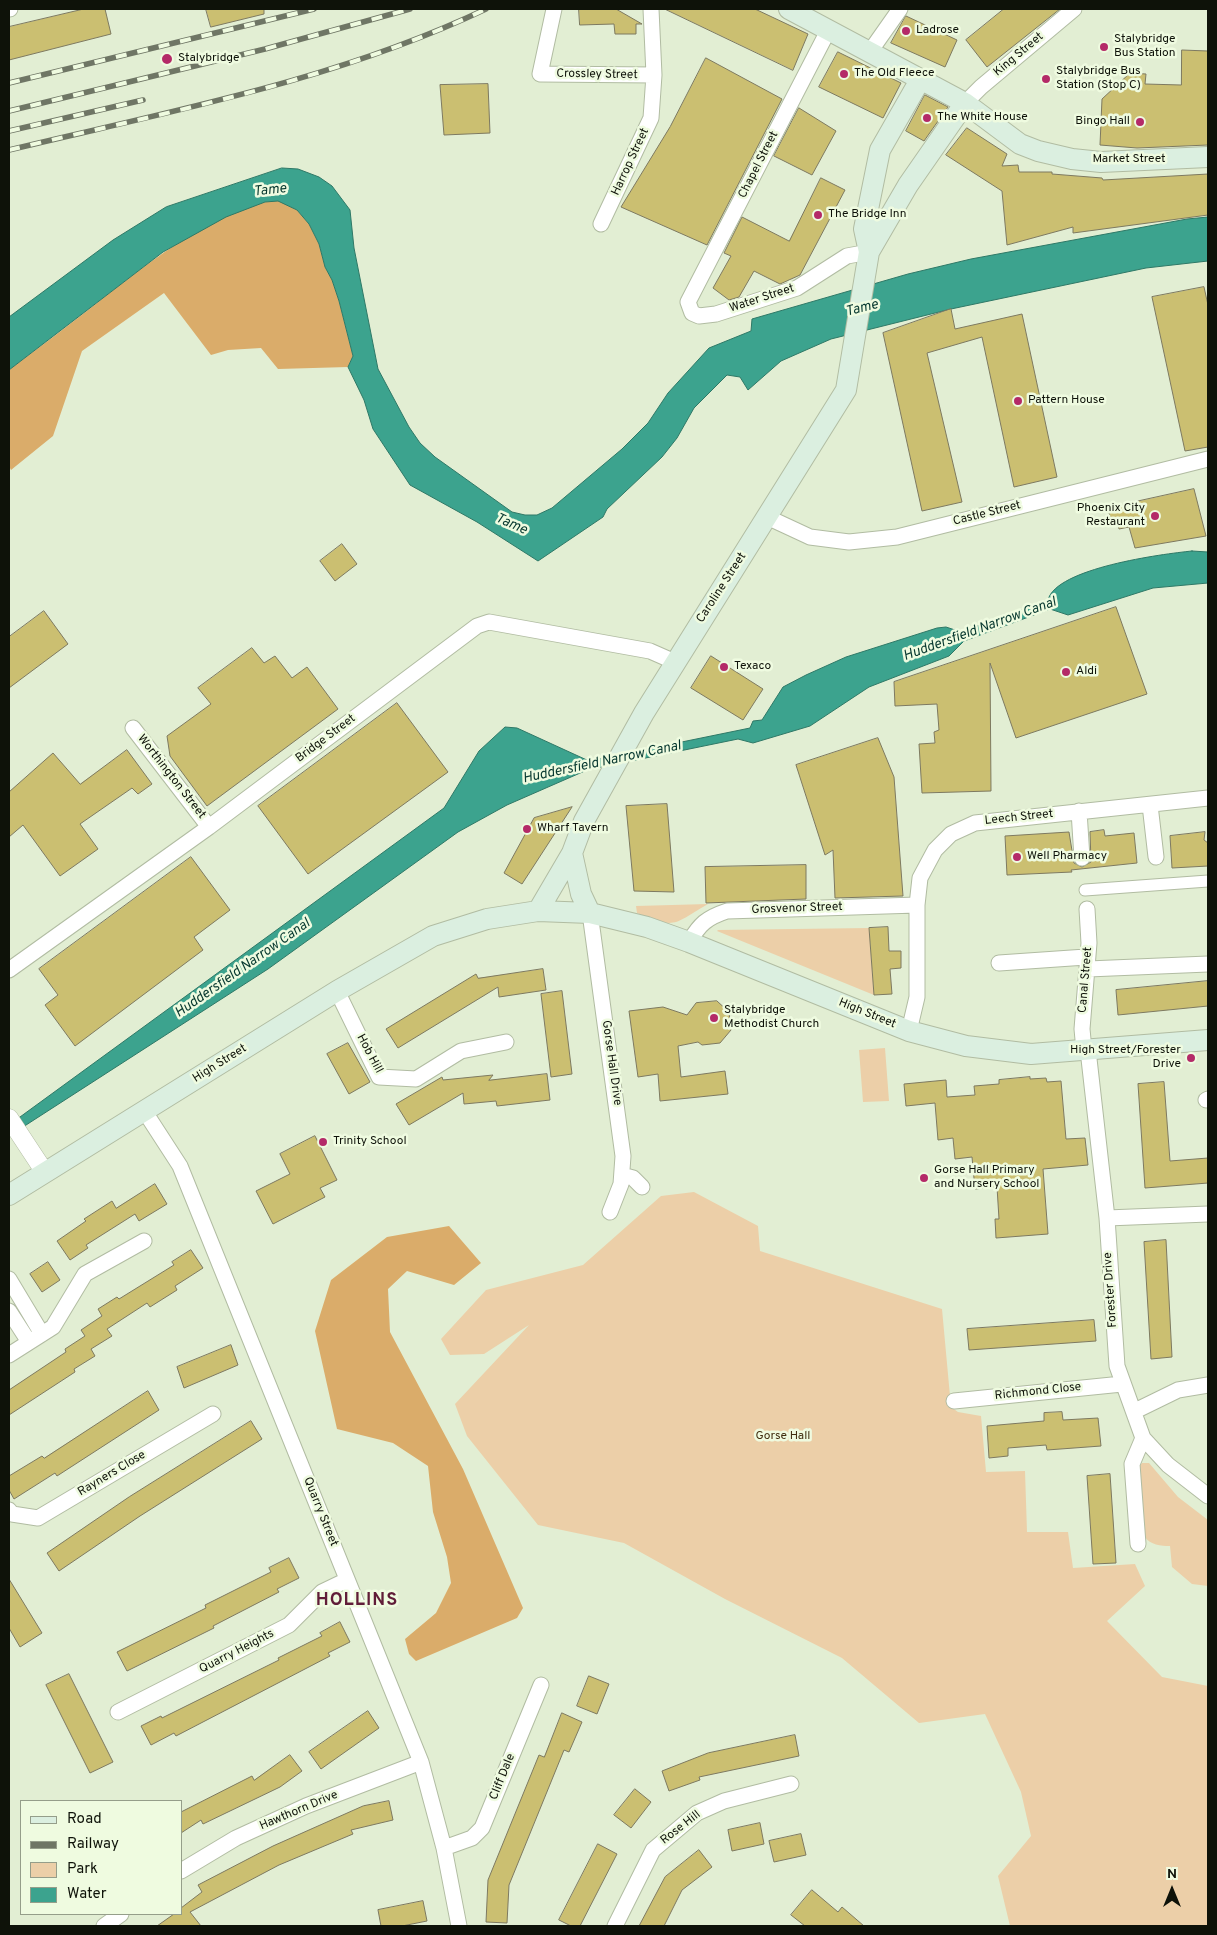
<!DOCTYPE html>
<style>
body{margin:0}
#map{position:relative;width:1217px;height:1935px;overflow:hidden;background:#e2eed3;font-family:Overpass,sans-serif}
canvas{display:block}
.frame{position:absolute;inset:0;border:10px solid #0e1209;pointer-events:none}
.legend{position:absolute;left:20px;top:1800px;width:162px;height:115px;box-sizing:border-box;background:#effbe0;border:1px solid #959e8a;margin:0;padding:6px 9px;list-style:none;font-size:15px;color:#0e1209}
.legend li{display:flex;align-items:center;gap:10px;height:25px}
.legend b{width:25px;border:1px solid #959e8a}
.north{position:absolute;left:1147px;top:1865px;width:50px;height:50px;-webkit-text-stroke:4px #effbe0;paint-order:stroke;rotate:0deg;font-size:14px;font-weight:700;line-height:20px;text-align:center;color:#0e1209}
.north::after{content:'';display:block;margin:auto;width:18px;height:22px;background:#0e1209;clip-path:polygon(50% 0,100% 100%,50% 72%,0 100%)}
</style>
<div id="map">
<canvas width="1217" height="1935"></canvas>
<div class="frame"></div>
<ul class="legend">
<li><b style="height:6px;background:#dbefe0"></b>Road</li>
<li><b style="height:6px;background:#6f7665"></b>Railway</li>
<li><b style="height:14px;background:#eccfa8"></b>Park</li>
<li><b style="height:14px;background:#3ca38e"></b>Water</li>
</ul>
<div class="north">N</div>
</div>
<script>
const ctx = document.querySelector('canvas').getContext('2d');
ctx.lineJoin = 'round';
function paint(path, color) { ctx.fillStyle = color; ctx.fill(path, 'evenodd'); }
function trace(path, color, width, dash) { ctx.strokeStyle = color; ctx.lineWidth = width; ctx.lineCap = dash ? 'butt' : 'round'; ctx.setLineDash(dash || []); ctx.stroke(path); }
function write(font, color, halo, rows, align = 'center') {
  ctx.font = font + ' Overpass,sans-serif'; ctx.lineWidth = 5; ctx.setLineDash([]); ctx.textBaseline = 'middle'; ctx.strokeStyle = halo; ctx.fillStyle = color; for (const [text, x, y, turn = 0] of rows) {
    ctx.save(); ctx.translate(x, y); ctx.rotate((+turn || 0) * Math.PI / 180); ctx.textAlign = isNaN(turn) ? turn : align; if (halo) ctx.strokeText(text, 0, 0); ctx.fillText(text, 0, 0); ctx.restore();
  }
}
paint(new Path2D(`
 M708,904C673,924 677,930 637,913L636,906Z
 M869,928L874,995L717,931L718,930Z
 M885,1048L889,1101L863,1102L859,1050Z
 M694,1192L758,1226L760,1251L942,1309L951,1407L958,1412L981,1416L986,1472L1025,1471L1027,1532H1068L1073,1568L1135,1564L1145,1586L1107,1621L1162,1677L1208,1686V1926H1010L998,1876L1031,1836L1021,1792L985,1714L919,1723L842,1658L725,1599L624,1543L538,1525L467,1436L455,1404L529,1325L484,1354L450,1355L441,1339L486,1290L583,1265L661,1196Z
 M1142,1463H1149L1178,1497L1208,1520V1586L1192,1584L1172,1567L1170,1546C1161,1546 1150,1545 1145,1537C1137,1524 1139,1485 1137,1469Z`), '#eccfa8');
paint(new Path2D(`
 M278,200L297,210L309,224L319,244L325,267L332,280L339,301L353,356L348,367L278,369L261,348L228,350L211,355L164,293L82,351L53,436L11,470L9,466V370C38,348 68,326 97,303C143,267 219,206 278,200Z
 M449,1226L481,1263L454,1285L407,1271L388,1289L390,1332L463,1469L523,1608L517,1618L416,1661L409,1654L405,1639L436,1613L451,1583L447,1557L433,1512L428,1466L393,1443L337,1429L315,1331L331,1280L387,1237Z`), '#daac6a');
const water = new Path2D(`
 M282,168L298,169L319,177L332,186L350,210L354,248L378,369L409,427L420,443L435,457L512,512L525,515H537L552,508L622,449L648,423L668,393L709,348L751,331L752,319L908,274L971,259L1187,219L1208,217V261L1146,268L951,309L831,339L781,361L748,390L740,377L727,375L694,408L677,438L662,457L607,509L603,517L538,561L477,522L410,485L373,429L364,400L348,367L353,356L339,301L332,280L325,267L319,244L309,224L297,210L278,201L265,202L226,217L163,252L9,370V317L113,240L166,207Z
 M1192,551L1208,552V583L1153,588L1068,615L1050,609L964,641L949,656L869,687L810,726L753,743L738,739L587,770L507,805L458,832L268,969L9,1136V1125L444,808L479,751L505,727L517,728L589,761L750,728L753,721L762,720L783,687L806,675L846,657L937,628L946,627L961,632L1048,600C1056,568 1162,554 1192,551Z`);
paint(water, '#3ca38e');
trace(water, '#2e7866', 1);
const building = new Path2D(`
 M84,9H105L111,34L9,60V27Z
 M206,9H264V14L211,27Z
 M579,9H616L642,24H636V34H615L614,24L580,25Z
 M665,9H755L808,34L793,70Z
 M1004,9H1060L987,67L966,40Z
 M906,16L957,40L945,67L891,43Z
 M1182,50L1208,51V145L1137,148L1100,145L1102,99L1130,73L1146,74L1145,84L1181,85Z
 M838,52L901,83L883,118L819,87Z
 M706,58L782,99L707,245L621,207L670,127Z
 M488,84L490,133L444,135L440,85Z
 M925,95L948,107L924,141L906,131Z
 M799,108L836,131L812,175L774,156Z
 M967,128L1007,154L1002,166L1018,165L1019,172H1052V174L1102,178L1103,180L1208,174V215L1073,233V227L1007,245L1002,191L946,155Z
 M821,178L845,190L800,275L780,284L754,271L739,297L729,300L713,288L731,256L724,253L742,217L789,241Z
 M1204,287L1208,305V447L1185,451L1152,297Z
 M951,309L955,329L1022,314L1057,477L1014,487L982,337L927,353L962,502L922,511L883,333Z
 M1194,489L1206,536L1135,548L1129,527L1119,529L1118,525L1112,526L1108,508Z
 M342,544L357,564L335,581L320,561Z
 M1116,607L1147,694L1016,738L990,663L991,791L922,793L919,744L935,743L934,732L939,730L937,704L895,706L894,682Z
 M44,611L68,644L9,688V637Z
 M252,648L264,663L275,656L292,678L307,667L338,709L207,806L170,756L167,736L211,704L198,688Z
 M711,656L763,689L743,720L691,688Z
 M397,703L448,772L308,874L258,806Z
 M878,738L894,777L903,896L835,898L833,850L825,855L796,765Z
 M127,750L152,784L138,794L132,788L80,824L98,849L60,876L23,825L9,837V792L53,753L80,784Z
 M667,804L674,892L634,891L626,806Z
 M572,807L522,884L504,873L534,818Z
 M1104,830L1105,836L1134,833L1137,863L1071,870L1072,872L1007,875L1005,836L1069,832L1074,863L1082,867L1091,862L1090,832Z
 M1205,832L1204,840L1208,843V866L1172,868L1170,836Z
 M191,857L230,910L194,937L203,950L75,1046L45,1005L58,995L39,969Z
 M806,865V899L706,903L705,867Z
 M888,927L889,951H901V968L890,969L892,994L874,995L869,928Z
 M543,969L546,990L499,997L498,987L398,1048L386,1029L476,974L478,978Z
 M1208,981V1006L1118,1015L1116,990Z
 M562,991L572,1074L551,1077L541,994Z
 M717,1001L729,1012L731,1030L720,1043L702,1045L698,1042L678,1046L681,1077L725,1071L728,1094L660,1101L658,1074L638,1077L629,1011L663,1007L687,1015L696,1003Z
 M348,1043L370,1082L349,1094L327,1054Z
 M547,1074L550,1100L497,1106L496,1101L464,1104L463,1093L409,1125L396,1104L442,1077L443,1080L493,1075L489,1080Z
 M1030,1077V1079L1046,1078L1047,1082L1061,1081L1066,1139L1085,1138L1088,1165L1043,1169L1048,1234L996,1238L995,1219H999L997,1187L975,1189L972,1157L955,1159L953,1138L938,1140L935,1103L906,1106L904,1084L946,1080L947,1097L975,1095L974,1086L999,1084V1080Z
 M1164,1082L1170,1161L1208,1158V1183L1145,1188L1138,1084Z
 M315,1136L337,1180L320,1188L325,1197L273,1224L256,1191L290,1174L280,1154Z
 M155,1184L167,1204L139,1221L135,1214L86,1245L88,1248L70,1260L57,1241L86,1221L84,1219L112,1201L116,1208Z
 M1166,1240L1172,1357L1151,1359L1144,1242Z
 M191,1250L203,1268L175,1286L177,1290L150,1307L147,1303L107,1329L112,1336L91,1349L95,1356L74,1369L75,1372L9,1415V1390L66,1352L65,1349L85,1336L81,1330L102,1316L98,1309L117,1297L119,1299L174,1265L172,1262Z
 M48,1262L60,1280L42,1292L30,1274Z
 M1094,1320L1096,1341L969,1350L967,1329Z
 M231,1345L238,1365L184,1388L177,1367Z
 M148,1391L159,1410L57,1476L55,1473L14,1499L9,1490V1476L42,1456L44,1458Z
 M1062,1412L1063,1420L1098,1418L1101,1446L1047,1450L1046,1445L1008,1448V1456L989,1458L987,1426L1044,1421V1413Z
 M251,1421L262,1439L140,1516L59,1571L47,1553L129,1497Z
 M1110,1474L1116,1563L1093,1564L1087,1476Z
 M289,1558L299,1578L277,1589L279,1592L213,1626L214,1628L127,1671L117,1652L206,1608L205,1605L271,1572L269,1568Z
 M9,1579L42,1633L20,1647L9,1628Z
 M340,1622L350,1642L328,1653L330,1656L176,1736L174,1733L151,1745L141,1726L161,1716L162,1718L279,1660L278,1658L322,1636L320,1633Z
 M69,1674L113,1762L90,1773L46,1685Z
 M589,1676L609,1684L597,1714L577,1706Z
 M368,1711L379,1728L321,1769L309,1752Z
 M562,1713L582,1722L569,1752L564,1750L509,1885L507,1923L486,1922L488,1880L539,1755L544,1757Z
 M795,1735L799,1756L699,1777L700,1780L669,1791L662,1771L708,1753Z
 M290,1755L302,1771L280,1787L203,1824L201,1820L181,1833V1812L252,1776L254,1780Z
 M635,1789L651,1802L631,1828L614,1815Z
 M389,1801L393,1820L351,1830L353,1834L279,1865L190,1912L201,1926H157L174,1914H181V1908L202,1892L198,1885L273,1846L363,1806Z
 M760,1823L764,1844L732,1851L728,1830Z
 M801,1834L806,1855L774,1862L769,1841Z
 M598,1844L617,1854L580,1926H571L559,1920Z
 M699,1850L712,1867L682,1890L664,1926H639L665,1877Z
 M812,1890L838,1912L842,1907L864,1926H805L791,1915Z
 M423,1901L427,1921L402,1926H381L378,1910Z`);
paint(building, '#cbbf71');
trace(building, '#7d7960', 1);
const pedestrian = new Path2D(`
 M1085,890L1208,881`);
const minor = new Path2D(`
 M9,9H10
 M554,9L540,74L654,75
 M829,29L688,302L692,313L699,316L716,314L797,288L847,256L869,252
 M869,53L900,9
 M965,103L981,87L1074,9
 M601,224L651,118L654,75L651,9
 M767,517L810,537L849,542L897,537L1208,459
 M133,728L209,827
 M1150,805L1156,857
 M1079,811L1082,858
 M590,913L623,1156L621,1184L610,1212
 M689,942C700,924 706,918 727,911L917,905
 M999,963L1086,957
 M1088,969L1208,964
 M9,970L209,827L477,626L489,622L650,651L675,662
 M337,991L379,1077L416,1079L461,1051L506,1042
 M909,1031L917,997V905L920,878L935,850L951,834L975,823L1208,798
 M1084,1050L1082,1029L1089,943L1087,909
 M1088,1050L1107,1218L1117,1366L1143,1438L1168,1465L1208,1496
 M1206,1100L1208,1099
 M145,1112L180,1166L421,1762L444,1848L459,1926
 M622,1175L633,1178L642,1187
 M1107,1218L1208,1214
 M9,1279L42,1334
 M9,1311L29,1342
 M9,1355L53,1327L85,1274L144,1241
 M954,1401L1122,1384
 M1135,1411L1178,1390L1208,1385
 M9,1510L12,1514L38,1518L213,1414
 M1138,1544L1132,1464L1143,1438
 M118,1712L289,1625L322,1592L347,1580
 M444,1848L472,1838L482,1828L541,1685
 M181,1871L236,1838L306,1806L421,1762
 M104,1926L121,1914
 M615,1926L653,1850L697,1813L724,1801L791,1784`);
const tertiary = new Path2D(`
 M9,1118L44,1171`);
const secondary = new Path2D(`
 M789,9L965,103L1020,144L1038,151L1072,159L1101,162L1208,157
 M869,252L908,185L965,103
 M572,853L581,894L590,913
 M538,911L572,853L584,821L644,713L846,390L869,252L864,229L880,150L920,80
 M9,1195L337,991L433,936L487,919L538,911L590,913L647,927L689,942L909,1031L966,1046L1031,1054L1208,1040`);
trace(pedestrian, '#b1bca2', 13);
trace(minor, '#b1bca2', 17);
trace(tertiary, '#b1bca2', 19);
trace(secondary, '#b1bca2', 22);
trace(pedestrian, '#fff', 11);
trace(minor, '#fff', 15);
trace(tertiary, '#fff', 18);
trace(secondary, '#dbefe0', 20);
const rail = new Path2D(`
 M9,83L314,9
 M9,111L265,49L410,9
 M9,131L143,100
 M9,150C171,111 334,81 486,9`);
trace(rail, '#6f7665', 5.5);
trace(rail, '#effbe0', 4, [11]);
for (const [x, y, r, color] of [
 [906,31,5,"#b42a68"],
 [1104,47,5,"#b42a68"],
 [167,59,6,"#b42a68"],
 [844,74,5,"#b42a68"],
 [1046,79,5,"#b42a68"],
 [927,118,5,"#b42a68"],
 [1140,122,5,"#b42a68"],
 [818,215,5,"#b42a68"],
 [1018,401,5,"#b42a68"],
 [1155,516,5,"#b42a68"],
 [724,667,5,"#b42a68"],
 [1066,672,5,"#b42a68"],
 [527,829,5,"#b42a68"],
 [1017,857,5,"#b42a68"],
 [714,1018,5,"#b42a68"],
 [1191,1058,5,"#b42a68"],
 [323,1142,5,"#b42a68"],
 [924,1178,5,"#b42a68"]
]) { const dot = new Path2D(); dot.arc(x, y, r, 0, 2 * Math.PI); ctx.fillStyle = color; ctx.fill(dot); trace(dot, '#effbe0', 2); }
write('12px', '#0e1209', '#effbe0', [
 ["Ladrose",916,31],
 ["Stalybridge",1114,40],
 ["Bus Station",1114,54],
 ["Stalybridge",178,59],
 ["Stalybridge Bus",1056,72],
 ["Station (Stop C)",1056,86],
 ["The Old Fleece",854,74],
 ["The White House",937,118],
 ["Bingo Hall",1130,122,"right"],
 ["The Bridge Inn",828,215],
 ["Pattern House",1028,401],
 ["Phoenix City",1145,509,"right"],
 ["Restaurant",1145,523,"right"],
 ["Texaco",734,667],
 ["Aldi",1076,672],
 ["Wharf Tavern",537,829],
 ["Well Pharmacy",1027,857],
 ["Stalybridge",724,1011],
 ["Methodist Church",724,1025],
 ["High Street/Forester",1181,1051,"right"],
 ["Drive",1181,1065,"right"],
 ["Trinity School",333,1142],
 ["Gorse Hall Primary",934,1171],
 ["and Nursery School",934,1185]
], 'left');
write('12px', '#0e1209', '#effbe0', [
 ["King Street",1019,55,-40],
 ["Crossley Street",597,75,1],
 ["Market Street",1129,160],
 ["Harrop Street",631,162,-65],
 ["Chapel Street",759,165,-63],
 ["Water Street",762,299,-18],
 ["Castle Street",987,514,-14],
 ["Caroline Street",722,588,-57],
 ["Bridge Street",326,739,-37],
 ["Worthington Street",171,777,52],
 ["Leech Street",1019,818,-6],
 ["Grosvenor Street",797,909,-2],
 ["Canal Street",1086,980,-85],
 ["High Street",867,1014,22],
 ["Hob Hill",369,1054,62],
 ["Gorse Hall Drive",611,1063,82],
 ["High Street",220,1064,-32],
 ["Forester Drive",1111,1290,-94],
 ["Richmond Close",1038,1392,-6],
 ["Rayners Close",112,1474,-31],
 ["Quarry Street",320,1512,68],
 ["Quarry Heights",237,1652,-27],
 ["Cliff Dale",503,1777,-68],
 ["Hawthorn Drive",299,1811,-23],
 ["Rose Hill",681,1828,-38]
]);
write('12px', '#412e10', '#effbe0', [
 ["Gorse Hall",783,1437]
]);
write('italic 14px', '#07382f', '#effbe0', [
 ["Tame",270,191,-6],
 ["Tame",862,309,-14],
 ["Tame",511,525,24],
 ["Huddersfield Narrow Canal",980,630,-20],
 ["Huddersfield Narrow Canal",602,763,-12],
 ["Huddersfield Narrow Canal",243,969,-35]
]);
ctx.letterSpacing = '1px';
write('bold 18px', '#601d38', '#effbe0', [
 ["HOLLINS",357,1601]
]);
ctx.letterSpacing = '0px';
</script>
